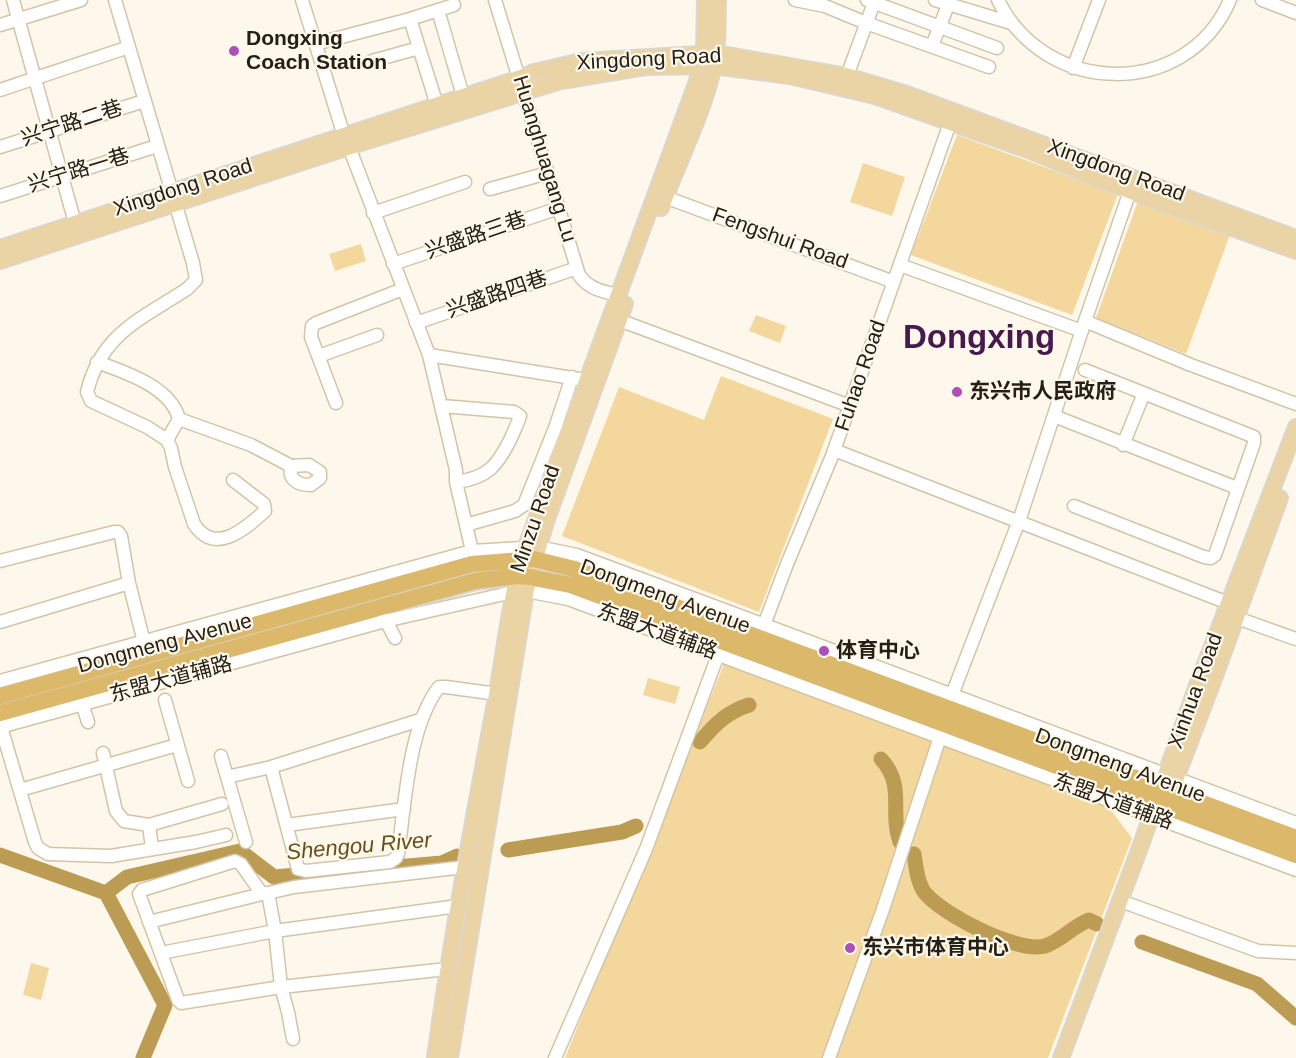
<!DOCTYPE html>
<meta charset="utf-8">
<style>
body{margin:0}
canvas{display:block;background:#fef8ec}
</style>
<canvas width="1296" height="1058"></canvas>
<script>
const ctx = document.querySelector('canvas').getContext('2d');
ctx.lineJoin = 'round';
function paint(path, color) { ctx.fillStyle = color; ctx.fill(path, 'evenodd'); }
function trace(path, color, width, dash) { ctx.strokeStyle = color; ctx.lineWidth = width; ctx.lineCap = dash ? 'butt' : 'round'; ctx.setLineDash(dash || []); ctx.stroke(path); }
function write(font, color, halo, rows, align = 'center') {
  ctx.font = font + ' Helvetica,"Noto Sans SC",sans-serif'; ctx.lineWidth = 4.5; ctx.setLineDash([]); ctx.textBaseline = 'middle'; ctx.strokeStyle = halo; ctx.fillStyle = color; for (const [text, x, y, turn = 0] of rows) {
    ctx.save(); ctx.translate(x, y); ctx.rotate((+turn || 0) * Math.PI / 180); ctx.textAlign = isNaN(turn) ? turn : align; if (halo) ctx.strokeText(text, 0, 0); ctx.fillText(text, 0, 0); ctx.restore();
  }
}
paint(new Path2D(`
 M957,135L1118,194L1072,315L911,255Z
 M863,163L905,177L892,216L850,202Z
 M1139,198L1231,232L1186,354L1096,318Z
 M361,244L366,261L335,271L329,254Z
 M756,315L786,326L780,343L749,331Z
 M721,376L833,419L759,612L562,536L619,387L704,420Z
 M724,664L1107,805L1132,838L1048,1058H565Z
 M648,678L680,687L675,704L643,695Z
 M31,963L49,968L41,1000L23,995Z`), '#f3d79c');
trace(new Path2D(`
 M700,742C715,724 727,712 749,705
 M881,759C906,786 889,812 900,842
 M508,850L622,832L636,826
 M914,854C916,866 917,883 925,893C943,915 1017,953 1045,946C1061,941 1073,926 1089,920L1097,924
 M0,855L106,893
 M373,869L442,863L457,856
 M106,893L127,877L240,851L274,877L319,873
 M106,893L165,1005L143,1058
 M1142,942L1257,984L1296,1018`), '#bc9b52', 15);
const minor = new Path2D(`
 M13,0L75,223
 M115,0L193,263L196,280L187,289C141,319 101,334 87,392L91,401L147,427L167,440L171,448L175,467L194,524C215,556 245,529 265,511L264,504L233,480
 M302,0L344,136
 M495,0L579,275C589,289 601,291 617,295
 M795,0L825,6L866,23L989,67
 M867,0L997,48
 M935,0L1011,23
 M998,0C1045,97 1187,100 1230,0
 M1262,0L1296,13
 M438,10L463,96
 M410,19L437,105
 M0,25L81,0
 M315,44L410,19L454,5
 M932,46L950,0
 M372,61L419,48
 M1073,68L1099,0
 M847,76L875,0
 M0,90L129,47
 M0,147L144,101
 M349,147L429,355L585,380
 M490,189L548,173
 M0,196L157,146
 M665,197L894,282
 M373,213L465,182
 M393,264L559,208
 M900,265L1082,331
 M619,320L850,406
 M1085,321L1191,365L1296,404
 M416,323L577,268
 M429,355L456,470V482C488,478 498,465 511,438C514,431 518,423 520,416L514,412L442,406
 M319,356L377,335
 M97,362C125,372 171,387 179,419L167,440
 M336,403L311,337L312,326L316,323L403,289
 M1054,416L1237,488
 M179,419L251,445L291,466L309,465L320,472V478L311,485C298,485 288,480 291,466
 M1123,445L1144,393
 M834,450L1228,603
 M456,482L472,551
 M1074,506L1204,557L1211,558L1215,555L1254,443V437L1247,434L1085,370
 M466,525L515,511L524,505L555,428L572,377
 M0,561L114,532H118L121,536L129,583
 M383,615L395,638
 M1237,618L1296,639
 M0,622L129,583L144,642
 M764,625L787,564L832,456L950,123
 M0,681L472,551L538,547L577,555L1296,823
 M952,695L1020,518L1085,321L1130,191
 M80,697L88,722
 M165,700L188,781
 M0,727L385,621L513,592L526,591L568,599L1296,870
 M1,727L35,842L38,848L48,854L111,856L196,842L226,835
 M103,753L116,811L124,821L149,825L152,848
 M221,756L227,777
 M271,767L298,869L306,871L390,862L396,858L398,854C405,805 408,727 439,687H446L497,694
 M20,790L177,745
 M149,825L222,804
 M287,825L404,809
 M246,842L227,777L271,767L420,720
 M268,893L294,887L464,867
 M1129,904L1258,951L1296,953
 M149,922L262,894
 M161,953L275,931L458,906
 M293,1039L288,1012L281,987L275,931L268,893L262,894L241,864L235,861L142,890L139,894L178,1000L181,1003L281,987L447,969
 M555,1058L646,849L718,655
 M829,1058L882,912L942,731`);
const major = new Path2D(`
 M661,208C678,163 704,111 714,65C719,44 717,21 718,0
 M0,248L520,78L534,72L582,61L716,53L847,76L904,93L1296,238
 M0,261L361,143L561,81L645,67L714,66L790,76L875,96L1025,149L1130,191L1296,251
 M1167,802L1212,684L1280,498
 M435,1058C451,939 473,821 495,703C504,655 509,607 521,560L697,81L704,53L705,0
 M450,1058L526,591L546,522L625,304
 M1061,1058L1142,842L1196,688L1296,427`);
const highway = new Path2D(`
 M0,696L472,564L534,559L574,569L1296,838
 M0,713L475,581L517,576L530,577L571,585L1296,855`);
trace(minor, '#d2c4a7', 15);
trace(major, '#d8d7d5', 18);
trace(highway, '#d8d7d5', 20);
trace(minor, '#fff', 12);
trace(major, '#ead4a6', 15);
trace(highway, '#dcb86a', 16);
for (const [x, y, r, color] of [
 [234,51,6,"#ac4fb9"],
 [957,392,6,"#ac4fb9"],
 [824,651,6,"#ac4fb9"],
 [850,948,6,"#ac4fb9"]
]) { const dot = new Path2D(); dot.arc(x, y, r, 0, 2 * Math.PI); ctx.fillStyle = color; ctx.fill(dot); trace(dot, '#fef8ec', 2); }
write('bold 21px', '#252015', '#fef8ec', [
 ["Dongxing",246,39],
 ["Coach Station",246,63],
 ["东兴市人民政府",969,392],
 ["体育中心",836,651],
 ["东兴市体育中心",862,948]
], 'left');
write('21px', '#252015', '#fef8ec', [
 ["Xingdong Road",649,60,-3],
 ["兴宁路二巷",72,124,-18],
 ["Huanghuagang Lu",544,159,73],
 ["兴宁路一巷",79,171,-17],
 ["Xingdong Road",1116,171,20],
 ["Xingdong Road",183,188,-18],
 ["兴盛路三巷",476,236,-19],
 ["Fengshui Road",780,239,20],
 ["兴盛路四巷",497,295,-19],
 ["Fuhao Road",861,376,-71],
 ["Minzu Road",536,519,-71],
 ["Dongmeng Avenue",665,597,20],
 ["东盟大道辅路",657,632,20],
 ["Dongmeng Avenue",165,644,-15],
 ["东盟大道辅路",171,680,-15],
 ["Xinhua Road",1196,691,-70],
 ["Dongmeng Avenue",1120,766,20],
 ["东盟大道辅路",1113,802,20]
]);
write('italic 22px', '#675018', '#fef8ec', [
 ["Shengou River",359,847,-5]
]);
write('bold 33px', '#461a4c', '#fef8ec', [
 ["Dongxing",979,339]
]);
</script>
